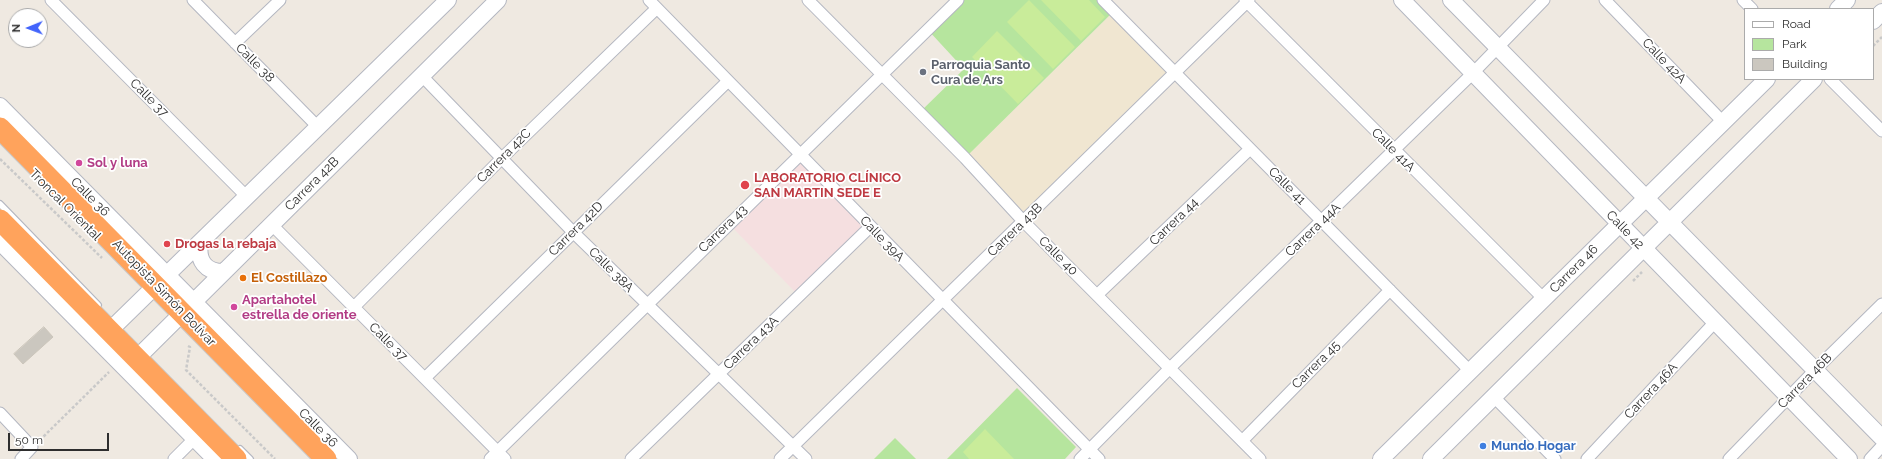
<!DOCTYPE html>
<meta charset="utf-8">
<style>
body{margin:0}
#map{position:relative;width:1882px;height:459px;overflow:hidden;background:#efe9e1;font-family:Raleway,sans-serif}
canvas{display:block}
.legend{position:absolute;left:1744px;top:8px;width:130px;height:72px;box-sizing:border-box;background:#fff;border:1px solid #ababab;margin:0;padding:5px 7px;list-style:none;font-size:12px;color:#2e2e2e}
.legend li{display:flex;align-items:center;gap:8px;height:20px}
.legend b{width:20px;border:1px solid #ababab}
.north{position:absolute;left:8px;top:8px;width:40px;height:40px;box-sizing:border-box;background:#fff;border:1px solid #ababab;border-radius:50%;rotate:269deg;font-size:11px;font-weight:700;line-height:16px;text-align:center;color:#2e2e2e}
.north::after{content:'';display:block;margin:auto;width:14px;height:18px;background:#4264fb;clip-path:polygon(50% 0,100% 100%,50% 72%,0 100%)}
.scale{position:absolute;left:8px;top:433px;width:101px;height:18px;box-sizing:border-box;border:2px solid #2e2e2e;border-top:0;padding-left:5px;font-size:12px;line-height:14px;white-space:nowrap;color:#2e2e2e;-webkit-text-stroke:3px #fff;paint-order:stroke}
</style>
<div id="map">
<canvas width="1882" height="459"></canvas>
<ul class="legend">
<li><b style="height:5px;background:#fff"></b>Road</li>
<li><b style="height:11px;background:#b6e59e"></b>Park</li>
<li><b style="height:11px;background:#cbc7bf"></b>Building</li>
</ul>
<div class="north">N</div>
<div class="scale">50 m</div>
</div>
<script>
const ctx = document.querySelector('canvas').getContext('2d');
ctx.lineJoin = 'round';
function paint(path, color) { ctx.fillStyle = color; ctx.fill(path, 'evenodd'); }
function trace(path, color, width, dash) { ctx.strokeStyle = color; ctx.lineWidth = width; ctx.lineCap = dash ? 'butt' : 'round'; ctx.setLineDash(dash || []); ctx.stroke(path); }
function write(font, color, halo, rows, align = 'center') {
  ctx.font = font + ' Raleway,sans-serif'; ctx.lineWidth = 3.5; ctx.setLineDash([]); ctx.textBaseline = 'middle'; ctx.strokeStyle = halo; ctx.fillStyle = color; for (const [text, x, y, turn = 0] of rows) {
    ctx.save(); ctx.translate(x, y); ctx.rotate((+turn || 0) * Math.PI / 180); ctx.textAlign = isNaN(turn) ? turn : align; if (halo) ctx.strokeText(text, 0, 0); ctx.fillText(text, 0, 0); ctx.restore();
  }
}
paint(new Path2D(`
 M1114,11L1175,73L1024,222L965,158Z`), '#f0e6d1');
paint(new Path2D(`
 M799,154L870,227L799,296L729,224Z`), '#f5dfe0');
paint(new Path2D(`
 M958,0H1103L1114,11L965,158L920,112L964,69L928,30Z
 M1017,388L1076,447L1065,459H947Z
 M895,438L916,459H874Z`), '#b6e59e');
paint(new Path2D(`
 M1029,0L1075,47L1053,69L1007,22Z
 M1041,0H1089L1105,17L1081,41Z
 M997,31L1044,78L1018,104L972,57Z
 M985,429L1014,459H969L963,452Z`), '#c9ec9a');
const building = new Path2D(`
 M44,327L53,337L23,364L14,354Z`);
paint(building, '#cbc7bf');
trace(building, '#cbc5ba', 1);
const lane = new Path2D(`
 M0,204L98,305
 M240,449L250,459`);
const street = new Path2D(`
 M51,0L247,197
 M193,0L318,127
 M649,0L1099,459
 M808,0L965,158L1024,222L1260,459
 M1103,0L1470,371
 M1245,0L1544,299
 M1605,0L1723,122
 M1743,0L1752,9
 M235,43L280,0
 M422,76L573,232L806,459
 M1830,79L1882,131
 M271,224L505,459
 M1097,295L1250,149
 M354,307L502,158L657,8
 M425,378L728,81
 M1494,397L1555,459
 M0,413L32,447L21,459
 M1242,441L1390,290
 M174,459L195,438
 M490,459L958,0
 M631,459L870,227
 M780,459L1249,0
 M1080,459L1170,368L1472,74L1544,0
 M1587,459L1715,322
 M1729,459L1815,370L1882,304
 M1870,459L1882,446`);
const secondary = new Path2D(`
 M1402,0L1849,459
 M1451,0L1882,438
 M1838,9L1847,0
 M1873,21L1882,12
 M0,106L349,459
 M0,242L215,459
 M200,243C197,261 206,272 223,272
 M99,341L448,0
 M126,369L498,0
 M1381,459L1767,79
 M1431,459L1814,79`);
const highway = new Path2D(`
 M0,128L326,459
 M0,220L236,459`);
trace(lane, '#b4b7c1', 8);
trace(street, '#b4b7c1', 13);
trace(secondary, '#b4b7c1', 18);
trace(highway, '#c9c9c9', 23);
trace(new Path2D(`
 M1873,46L1882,37
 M0,159L102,258
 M1633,281L1642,272
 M188,346L190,347L186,370L275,459
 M40,440L109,372`), '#c9c9c9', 2.5, [3, 2]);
trace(lane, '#fff', 5.5);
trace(street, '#fff', 11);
trace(secondary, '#fff', 16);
trace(highway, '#ffa35c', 21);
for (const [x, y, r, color] of [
 [923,72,4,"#6b7280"],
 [79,163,4,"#d1479c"],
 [745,185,5,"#e0444e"],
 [167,244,4,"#e0444e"],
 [243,278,4,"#e8710a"],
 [234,307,4,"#d1479c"],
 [1483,446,4,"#3f7fe0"]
]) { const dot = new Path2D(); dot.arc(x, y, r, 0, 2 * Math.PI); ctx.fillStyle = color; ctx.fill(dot); trace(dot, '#fff', 1.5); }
write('13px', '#2e2e2e', '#fff', [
 ["Calle 42A",1664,61,46],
 ["Calle 38",255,63,45],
 ["Calle 37",149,98,45],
 ["Calle 41A",1393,150,45],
 ["Carrera 42C",504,156,-45],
 ["Carrera 42B",312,184,-45],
 ["Calle 41",1287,186,45],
 ["Calle 36",90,197,45],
 ["Troncal Oriental",65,205,45],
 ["Carrera 44",1174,222,-44],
 ["Carrera 42D",576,229,-45],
 ["Carrera 43",723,229,-44],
 ["Carrera 43B",1015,230,-44],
 ["Carrera 44A",1313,230,-44],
 ["Calle 42",1625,230,46],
 ["Calle 39A",882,239,46],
 ["Calle 40",1058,256,45],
 ["Carrera 46",1574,269,-45],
 ["Calle 38A",611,270,45],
 ["Autopista Simón Bolívar",164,293,46],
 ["Calle 37",388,342,45],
 ["Carrera 43A",751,343,-44],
 ["Carrera 45",1316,365,-45],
 ["Carrera 46B",1805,381,-46],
 ["Carrera 46A",1651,391,-47],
 ["Calle 36",318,428,45]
]);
write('bold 13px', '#5b616d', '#fff', [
 ["Parroquia Santo",931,65],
 ["Cura de Ars",931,80]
], 'left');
write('bold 13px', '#b23c85', '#fff', [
 ["Sol y luna",87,163],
 ["Apartahotel",242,300],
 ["estrella de oriente",242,315]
], 'left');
write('bold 13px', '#be3a42', '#fff', [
 ["LABORATORIO CLÍNICO",754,178],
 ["SAN MARTIN SEDE E",754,193],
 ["Drogas la rebaja",175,244]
], 'left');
write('bold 13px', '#c56008', '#fff', [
 ["El Costillazo",251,278]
], 'left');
write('bold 13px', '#366cbe', '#fff', [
 ["Mundo Hogar",1491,446]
], 'left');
</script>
